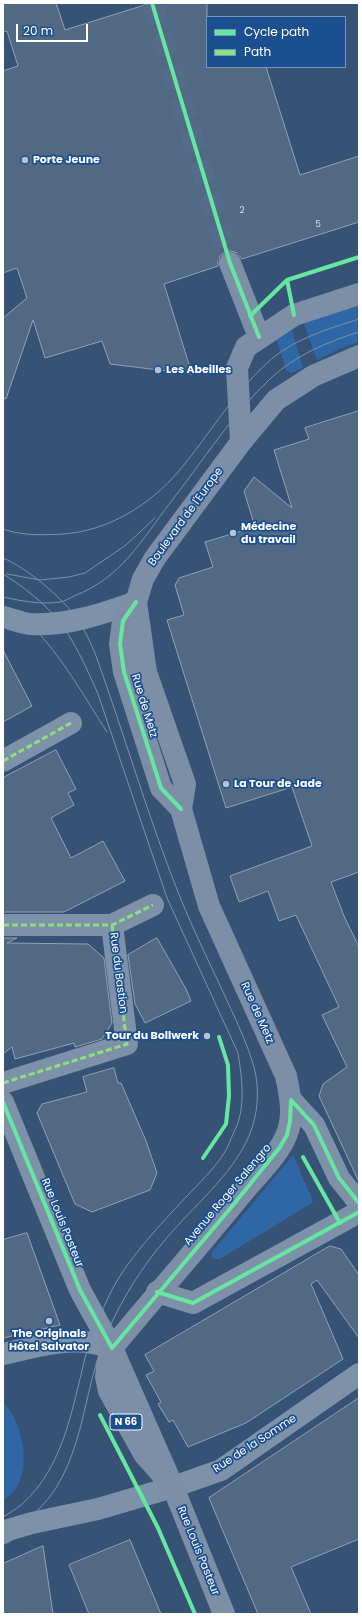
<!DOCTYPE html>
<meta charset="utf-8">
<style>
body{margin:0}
#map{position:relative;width:362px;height:1617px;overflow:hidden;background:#365274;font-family:Poppins,sans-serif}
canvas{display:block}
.frame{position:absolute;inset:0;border:4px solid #fff;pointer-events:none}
.legend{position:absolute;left:206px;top:16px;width:140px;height:52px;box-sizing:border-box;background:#1b4f8f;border:1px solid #7695bc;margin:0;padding:5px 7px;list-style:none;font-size:12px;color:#fff}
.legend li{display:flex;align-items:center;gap:8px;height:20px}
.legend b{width:20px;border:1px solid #7695bc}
.scale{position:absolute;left:16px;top:24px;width:72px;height:18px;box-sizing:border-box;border:2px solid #fff;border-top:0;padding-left:5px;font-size:12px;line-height:14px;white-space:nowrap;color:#fff;-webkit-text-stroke:3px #1b4f8f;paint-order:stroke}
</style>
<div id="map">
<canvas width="362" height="1617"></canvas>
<div class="frame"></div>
<ul class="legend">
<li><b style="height:5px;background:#66e7a1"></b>Cycle path</li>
<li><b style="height:5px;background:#8de07e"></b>Path</li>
</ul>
<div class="scale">20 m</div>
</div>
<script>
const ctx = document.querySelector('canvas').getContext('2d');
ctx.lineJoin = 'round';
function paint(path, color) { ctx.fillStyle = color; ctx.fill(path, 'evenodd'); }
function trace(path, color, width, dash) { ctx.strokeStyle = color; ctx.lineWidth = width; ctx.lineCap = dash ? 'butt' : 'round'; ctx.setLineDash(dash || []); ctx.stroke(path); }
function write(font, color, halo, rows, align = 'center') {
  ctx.font = font + ' Poppins,sans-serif'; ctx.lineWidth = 3.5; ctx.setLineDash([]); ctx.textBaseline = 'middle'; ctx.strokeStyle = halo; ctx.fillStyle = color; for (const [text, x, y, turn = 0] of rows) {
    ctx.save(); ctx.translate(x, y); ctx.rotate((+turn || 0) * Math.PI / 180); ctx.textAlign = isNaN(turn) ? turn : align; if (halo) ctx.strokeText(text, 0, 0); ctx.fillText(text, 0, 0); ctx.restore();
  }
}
paint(new Path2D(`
 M359,301V342L341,348L317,360L302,319Z
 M290,323L303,368L291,373L286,370L273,328Z
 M293,1155L313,1201L312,1203L220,1259H213L211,1256L212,1252Z
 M3,1402C25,1424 36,1483 3,1500Z`), '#2f66a5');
const building = new Path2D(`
 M3,3H56L65,30L151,3H207V67H266L300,175L359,156V222L242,259L237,253L231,251H226L220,256L218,261V266L164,284L192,374L110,364L102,341L45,358L33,320L6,399L3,398V318L27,298L17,268L3,273V71L18,66L7,31L3,32Z
 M359,411V872L331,882L344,916L359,947V1182L319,1096L323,1084L347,1067L322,1015L339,1007L296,915L279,921L268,891L239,902L230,876L312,846L292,787L226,808L167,620L184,615L175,585L179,578L213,567L205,542L255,527L244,491L254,477L292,508L274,450L309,439L305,428Z
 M3,650L32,706L3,722Z
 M56,750L76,789L68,793L74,805L51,818L71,858L103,841L125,881L64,912H3V778Z
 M3,938H17L7,943L88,944L104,958L112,1023L102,1039L75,1047L74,1043L15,1059L12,1047L3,1054Z
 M157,938L186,989L191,1001L145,1023L135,1004L128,955Z
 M114,1068L118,1083H121L146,1141L157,1173L150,1190L92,1212L75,1204L37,1113L42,1104L87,1092L83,1077Z
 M27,1233L60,1325L3,1338V1240Z
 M330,1246L341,1249L359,1275V1338L317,1280L311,1284L343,1359L246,1423L188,1447L173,1420L169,1422L158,1404L161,1402L146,1375L154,1371L145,1355Z
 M359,1398V1539L291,1567L311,1614H258L209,1498Z
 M130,1540L161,1614H89L69,1565Z
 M43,1546L53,1614H3V1564Z`);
paint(building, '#526984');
trace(building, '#92a2b6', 1);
trace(new Path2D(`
 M152,3L230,263`), '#546c89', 22, [22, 11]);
trace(new Path2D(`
 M3,617C12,619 21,623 30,624C67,626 102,614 136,602
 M3,761L71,723
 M3,925H112L153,905
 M3,1083L127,1044L112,925
 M291,1100L314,1125L339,1178L359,1203
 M3,1102L80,1290L112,1348
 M157,1292L193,1303L359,1212
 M3,1354C39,1346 75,1334 112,1348
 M3,1533L8,1530L32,1523L98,1509L173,1487L221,1470L359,1374`), '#7d92a8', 22);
trace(new Path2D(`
 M230,263L259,337
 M241,442L237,368L246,347L294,315L359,294
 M136,602L146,672L185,784L181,809L209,906L286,1076C290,1095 295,1116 286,1136C279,1154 257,1176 244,1191C201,1244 156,1295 112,1348L107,1366L106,1377L109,1391L144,1454L173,1487
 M181,809L161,788L124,672L120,644L123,621L136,602L143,579L155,558L241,442L276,400L313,376L359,356
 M112,1348L173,1487L224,1614`), '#7d8ea7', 22);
trace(new Path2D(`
 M3,529C22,536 43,535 63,534C108,531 150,505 179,471C209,435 232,395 267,363C291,340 328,329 359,319
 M3,558C27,568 63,598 78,620C85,630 90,642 95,653C125,736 149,821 182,902C197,938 214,972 230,1007C239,1027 248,1046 254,1067C260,1089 258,1115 249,1136C231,1177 193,1206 165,1240C142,1267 124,1296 109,1328C80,1390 87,1472 29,1518C21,1524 11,1528 3,1533
 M3,574C24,587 43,602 59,621C74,640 88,671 98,694L167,898L238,1053C242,1078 246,1107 235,1130C231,1138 228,1148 223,1155C213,1170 199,1183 187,1196C161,1224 125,1261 109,1296C102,1311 94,1327 89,1343C73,1400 67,1465 21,1505C15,1510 9,1513 3,1517
 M7,574L40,580L69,577L85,573L126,545L155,518
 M3,597C22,601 41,605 60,602C65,601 70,598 74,596C121,578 141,541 170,503C203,461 232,414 271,378C296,355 327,342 359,332
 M3,605C12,612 23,617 31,625C62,656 83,695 107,732`), '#7e92a7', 1);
trace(new Path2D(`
 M3,761L71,723
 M3,925H112L153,905
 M3,1083L127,1044L112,925`), '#8de07e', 3, [6, 3]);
trace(new Path2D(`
 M152,3L230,263L259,337
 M294,315L287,280L359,257
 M250,316L287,280
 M136,602L123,621L120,644L124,672L161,788L181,809
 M291,1100L314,1125L339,1178L359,1203
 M3,1102L80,1290L112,1348L234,1204L280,1147L287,1135L290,1121L291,1100
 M303,1157L340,1223
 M203,1158L226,1124L229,1096L228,1065L219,1037
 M157,1292L193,1303L359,1212
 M100,1415L158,1528L195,1614`), '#66e7a1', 4);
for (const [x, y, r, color] of [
 [25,160,4,"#b9c2ce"],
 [158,370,4,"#b9c2ce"],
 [233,533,4,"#b9c2ce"],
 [226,784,4,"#b9c2ce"],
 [207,1036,4,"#b9c2ce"],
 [49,1321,4,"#b9c2ce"]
]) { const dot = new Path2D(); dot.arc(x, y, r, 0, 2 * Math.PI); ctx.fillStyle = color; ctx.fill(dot); trace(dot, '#1b4f8f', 1.5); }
write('9px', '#d4dae0', null, [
 ["2",242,211],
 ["5",318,225]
]);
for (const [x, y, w] of [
 [126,1422,32]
]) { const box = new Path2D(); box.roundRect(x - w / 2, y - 8, w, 16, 3); ctx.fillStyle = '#1b4f8f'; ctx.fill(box); trace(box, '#fff', 1); }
write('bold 10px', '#fff', null, [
 ["N 66",126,1422]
]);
write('bold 11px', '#fff', '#1b4f8f', [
 ["Porte Jeune",33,160],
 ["Les Abeilles",166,370],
 ["Médecine",241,527],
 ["du travail",241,540],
 ["La Tour de Jade",234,784],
 ["Tour du Bollwerk",199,1036,"right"],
 ["The Originals",49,1334,"center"],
 ["Hôtel Salvator",49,1347,"center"]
], 'left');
write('11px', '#fff', '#1b4f8f', [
 ["Boulevard de l'Europe",186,517,-54],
 ["Rue de Metz",144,706,73],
 ["Rue du Bastion",118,973,83],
 ["Rue de Metz",257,1013,66],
 ["Avenue Roger Salengro",228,1195,-50],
 ["Rue Louis Pasteur",62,1223,68],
 ["Rue de la Somme",255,1444,-33],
 ["Rue Louis Pasteur",198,1551,68]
]);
</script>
